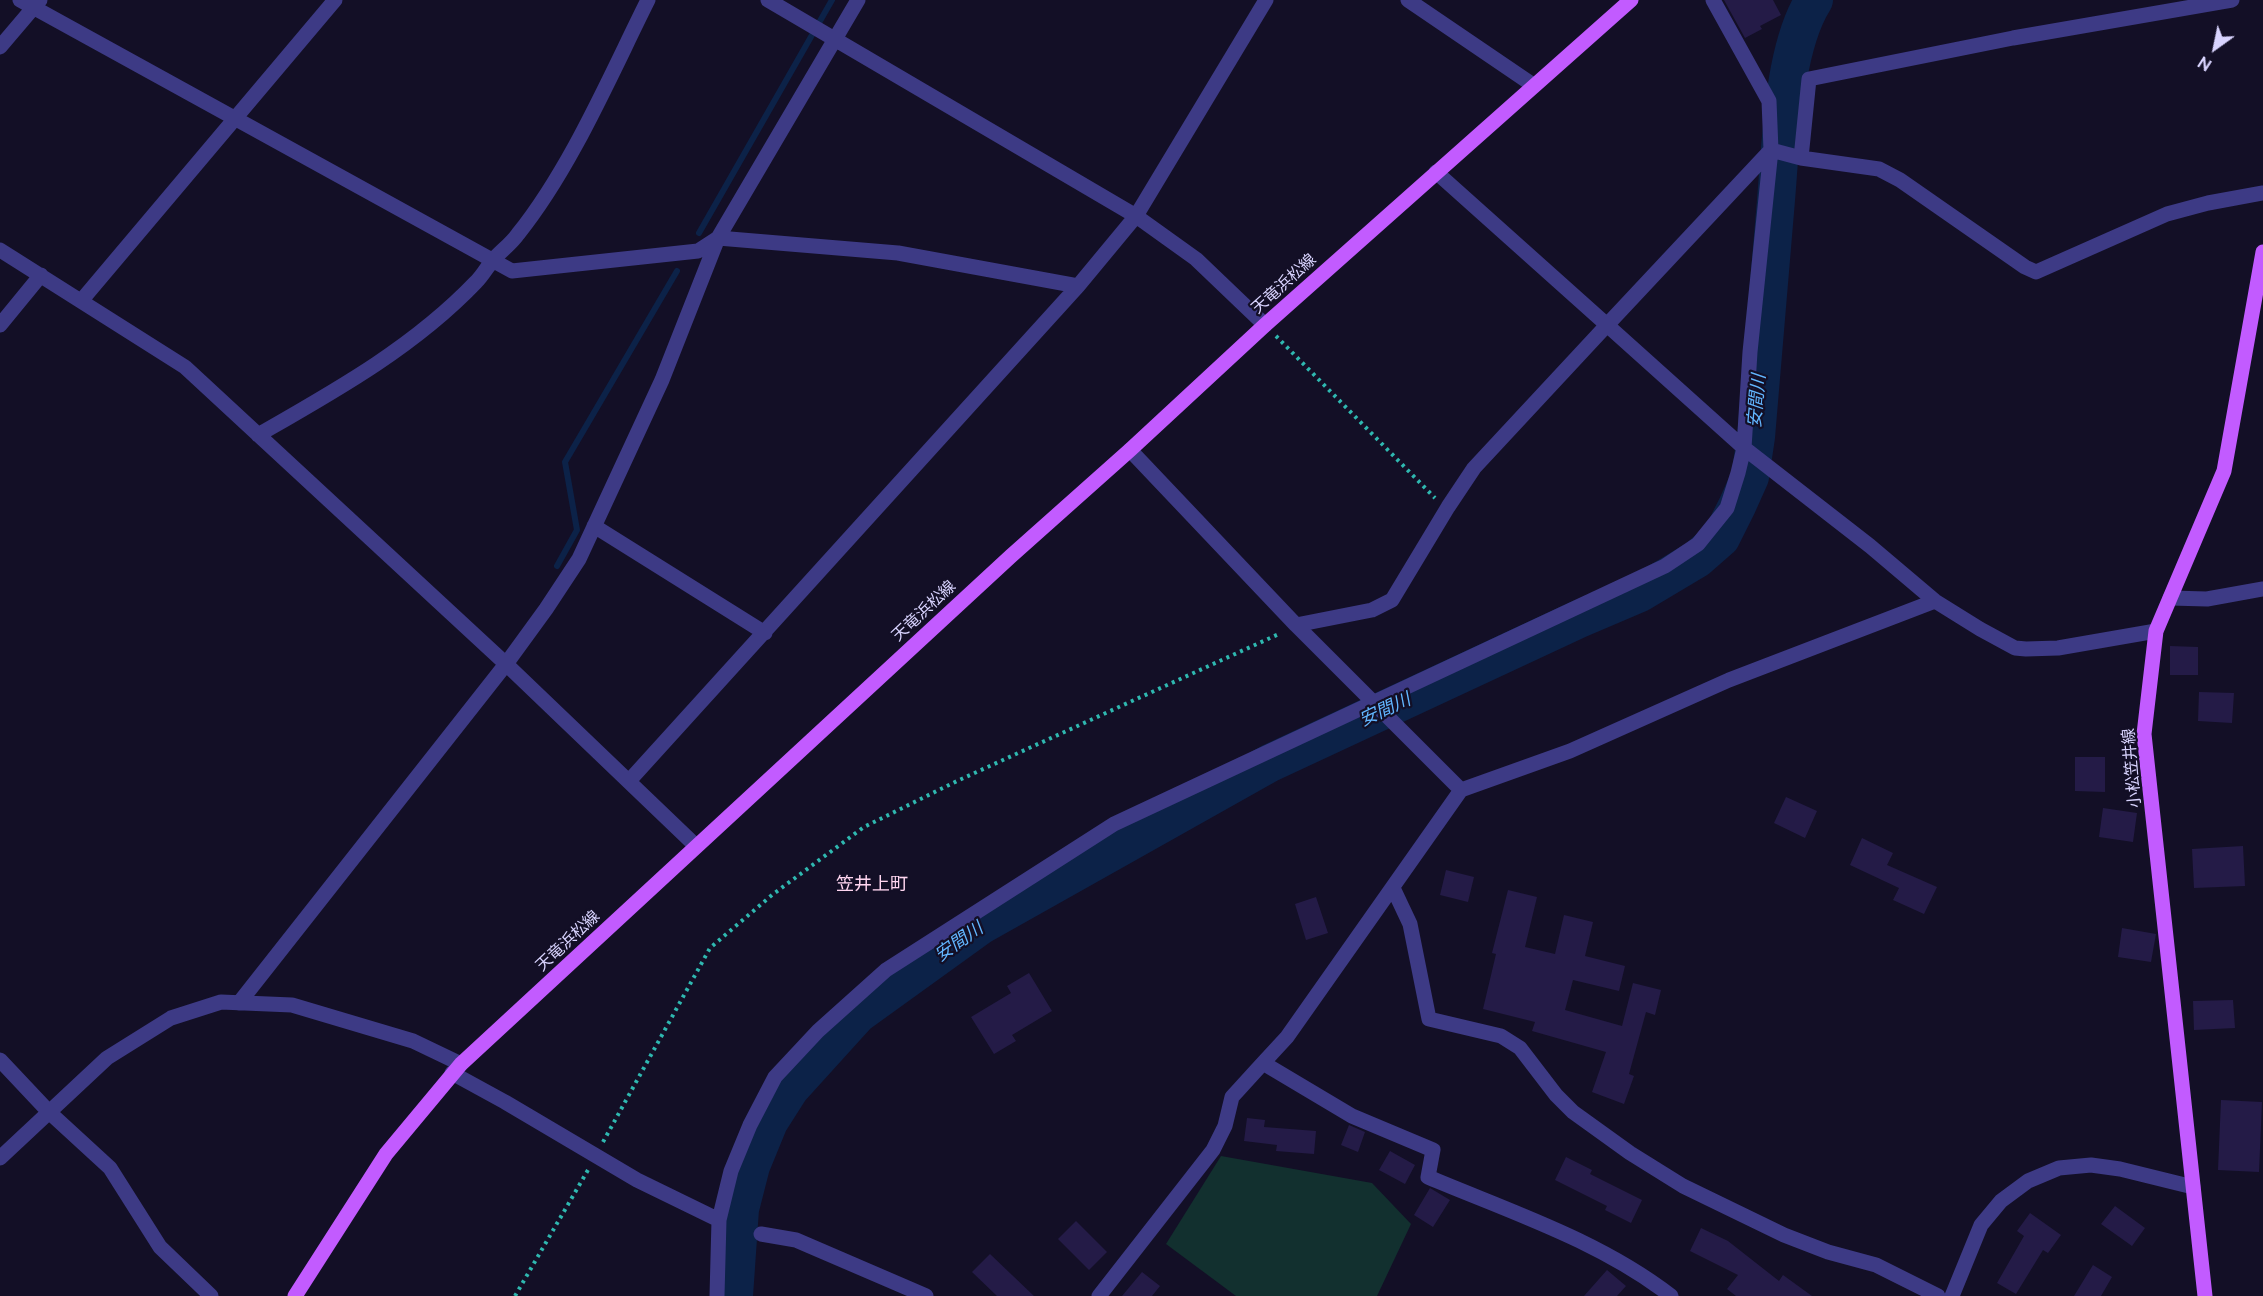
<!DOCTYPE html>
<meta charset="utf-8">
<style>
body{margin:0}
#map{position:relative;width:2263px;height:1296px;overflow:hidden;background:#130f26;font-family:Raleway,sans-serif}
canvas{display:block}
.north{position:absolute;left:2185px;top:18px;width:60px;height:60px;-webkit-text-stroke:4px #130f26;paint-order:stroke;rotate:213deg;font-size:16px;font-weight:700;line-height:24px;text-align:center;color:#d9d4ff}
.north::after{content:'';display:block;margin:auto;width:21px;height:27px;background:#d9d4ff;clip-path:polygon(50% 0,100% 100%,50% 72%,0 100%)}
</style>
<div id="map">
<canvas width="2263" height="1296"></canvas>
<div class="north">N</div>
</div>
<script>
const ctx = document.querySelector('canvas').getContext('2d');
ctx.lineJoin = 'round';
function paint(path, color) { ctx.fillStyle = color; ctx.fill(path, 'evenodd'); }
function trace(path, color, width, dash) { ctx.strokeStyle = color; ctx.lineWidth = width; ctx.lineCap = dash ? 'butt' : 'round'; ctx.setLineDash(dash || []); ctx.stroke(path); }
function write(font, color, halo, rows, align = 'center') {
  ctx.font = font + ' Raleway,"Noto Sans JP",sans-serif'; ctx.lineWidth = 4.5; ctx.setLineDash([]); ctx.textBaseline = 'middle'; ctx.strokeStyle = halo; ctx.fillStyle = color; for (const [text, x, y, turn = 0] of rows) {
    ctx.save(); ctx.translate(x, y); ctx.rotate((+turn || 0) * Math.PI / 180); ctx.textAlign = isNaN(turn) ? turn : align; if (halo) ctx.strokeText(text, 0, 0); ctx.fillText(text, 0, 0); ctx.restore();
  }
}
paint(new Path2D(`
 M1221,1156L1372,1183L1411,1224L1377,1296H1236L1166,1244Z`), '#12302f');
trace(new Path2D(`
 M699,233L832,0
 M557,566L577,530L565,462L677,271`), '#0c2248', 6);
trace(new Path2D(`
 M734,1296L740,1209L751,1166L769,1122L790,1089L858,1014L980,926L1270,763L1579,619L1640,593L1697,559L1721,538L1737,506L1750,477L1756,437C1762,358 1769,279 1776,200C1781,142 1783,49 1814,0`), '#0c2248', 38);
paint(new Path2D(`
 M1724,0H1773L1781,15L1760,26L1762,29L1745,38Z
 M2170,646L2198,647V675H2170Z
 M2199,692L2234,693L2232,723L2198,721Z
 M2075,757H2105V792L2075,791Z
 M1786,797L1817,811L1805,838L1774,823Z
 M2103,808L2137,813L2133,842L2099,837Z
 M1862,838L1893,853L1887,865L1937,887L1924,914L1893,900L1899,888L1850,865Z
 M2243,846L2245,886L2194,888L2192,849Z
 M1446,870L1474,877L1468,902L1440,895Z
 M1508,890L1537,897L1525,947L1555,954L1564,915L1593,922L1585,956L1625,966L1619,991L1573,980L1565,1010L1622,1026L1633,983L1661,990L1655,1015L1646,1012L1629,1074L1634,1076L1624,1104L1592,1092L1606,1052L1532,1031L1535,1022L1483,1009L1496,954L1492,953Z
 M1316,897L1328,933L1306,940L1295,904Z
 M2122,928L2156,934L2151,962L2118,957Z
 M1029,973L1052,1011L1012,1035L1016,1041L994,1054L971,1017L1011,993L1007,986Z
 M2233,1000L2235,1028L2194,1030L2193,1001Z
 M2221,1100L2262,1102L2259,1172L2218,1170Z
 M1247,1118L1265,1120L1264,1127L1316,1131L1314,1154L1276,1151L1277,1145L1244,1141Z
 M1349,1125L1365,1132L1358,1152L1341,1145Z
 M1390,1151L1415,1165L1405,1184L1379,1170Z
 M1566,1157L1592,1170L1590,1174L1642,1200L1631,1223L1605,1210L1607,1206L1555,1180Z
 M1430,1188L1450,1200L1433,1227L1414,1215Z
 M2115,1206L2145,1228L2132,1246L2101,1224Z
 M2030,1213L2061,1235L2048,1253L2043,1250L2016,1294L1997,1283L2024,1236L2017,1231Z
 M1076,1221L1107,1252L1089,1270L1058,1239Z
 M1701,1228L1728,1241L1779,1281L1783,1275L1812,1296H1736L1727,1289L1738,1275L1690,1251Z
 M990,1254L1034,1296H997L972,1272Z
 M2093,1265L2112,1277L2101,1296H2074Z
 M1607,1270L1626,1286L1617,1296H1584Z
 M1142,1272L1160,1286L1152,1296H1122Z`), '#241b47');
trace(new Path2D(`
 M1276,336L1435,498
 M603,1142L710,948L772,895L864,827L957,781L1281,633
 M515,1296L588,1170`), '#2fb8b0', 4, [3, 4.5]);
trace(new Path2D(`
 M20,0L512,271L698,251L718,238L898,253L1078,286
 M768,0L1136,216L1196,259L1265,325
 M1408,0L1533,85
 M0,47L40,0
 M1801,158L1879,169L1900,180L2025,267L2036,272L2167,214L2208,203L2263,193
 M1436,172L1607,325L1771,150L1801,158L1809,79L2013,38L2232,0
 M0,250L185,367L506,664L696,846
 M81,301L335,0
 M0,325L41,275
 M258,435C335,391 414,347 476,282C483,275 487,267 493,260C501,251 511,244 518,234C571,168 610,76 648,0
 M1130,450L1296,625L1461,790
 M594,526L765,633
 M2170,598L2207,599L2263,589
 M1296,625L1372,610L1392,600L1448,507L1474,468L1607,325L1744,448L1870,546L1935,601L1980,629L2015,648L2026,649L2058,648L2156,631
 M629,781L1078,286L1136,216L1266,0
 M1393,888L1410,924L1429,1019L1501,1036L1520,1048L1556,1095L1573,1112L1630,1153L1683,1186L1784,1235L1828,1252L1876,1265L1938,1296
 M239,1003L506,664L546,609L579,559L662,380L718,238L858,0
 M0,1060L49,1112L110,1168L160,1247L211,1296
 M452,1073L505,1102L637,1180L719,1220
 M0,1158L107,1058L171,1018L221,1002L292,1005L413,1041L461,1064
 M761,1234L796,1240L926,1296
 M717,1296L719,1220L731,1171L750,1125L775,1077L818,1031L886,970L1114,824L1665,566L1698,544L1727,508L1738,473L1744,448L1750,352L1771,150L1769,101L1713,0
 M1099,1296L1213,1150L1225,1126L1232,1097L1263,1063
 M1671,1296C1600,1241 1511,1212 1428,1177L1433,1150L1352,1116L1263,1063L1287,1037L1461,790L1570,751L1729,680L1935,601
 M1952,1296L1981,1225L2001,1201L2028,1181L2059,1168L2091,1165L2120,1169L2193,1187`), '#3d3a85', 15);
trace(new Path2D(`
 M295,1296L386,1154L461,1064L1011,556L1130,450L1265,325L1631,0
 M2205,1296L2144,734L2156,631L2224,471L2263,252`), '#c25bff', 15);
write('16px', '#d9d4ff', '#130f26', [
 ["天竜浜松線",1284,284,-42],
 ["天竜浜松線",924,611,-43],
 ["小松笠井線",2132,768,-95],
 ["天竜浜松線",568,941,-43]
]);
write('italic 18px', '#62b6ff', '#130f26', [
 ["安間川",1757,401,-85],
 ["安間川",1385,710,-25],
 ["安間川",959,942,-35]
]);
write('18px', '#ffd6f0', '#130f26', [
 ["笠井上町",872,885]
]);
</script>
